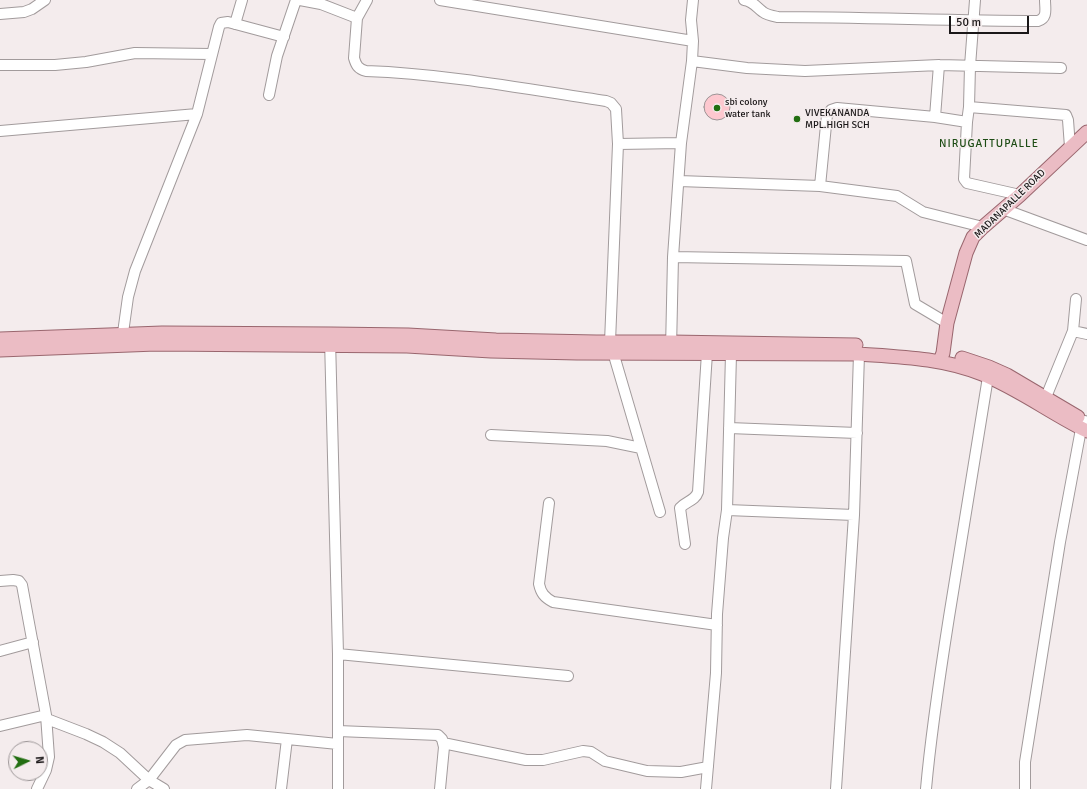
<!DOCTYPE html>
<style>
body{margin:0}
#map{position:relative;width:1087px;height:789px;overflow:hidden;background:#f4eced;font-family:Signika,sans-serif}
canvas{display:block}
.north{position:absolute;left:8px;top:741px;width:40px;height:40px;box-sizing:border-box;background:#f4eced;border:1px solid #9d9798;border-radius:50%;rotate:85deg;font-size:11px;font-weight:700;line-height:16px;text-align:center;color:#1a1718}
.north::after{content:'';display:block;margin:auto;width:14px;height:18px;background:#226e11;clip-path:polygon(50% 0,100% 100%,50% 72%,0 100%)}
.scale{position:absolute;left:949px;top:16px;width:80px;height:18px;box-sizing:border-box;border:2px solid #1a1718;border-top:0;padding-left:5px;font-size:12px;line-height:14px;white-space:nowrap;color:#1a1718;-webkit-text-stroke:3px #f4eced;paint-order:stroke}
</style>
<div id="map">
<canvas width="1087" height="789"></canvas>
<div class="north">N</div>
<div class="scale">50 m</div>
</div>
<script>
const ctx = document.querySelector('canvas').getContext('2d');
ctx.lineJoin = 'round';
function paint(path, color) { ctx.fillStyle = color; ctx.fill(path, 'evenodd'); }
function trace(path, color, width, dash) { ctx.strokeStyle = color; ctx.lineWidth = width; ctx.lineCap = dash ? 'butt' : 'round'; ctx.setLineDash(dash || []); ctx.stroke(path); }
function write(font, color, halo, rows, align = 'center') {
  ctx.font = font + ' Signika,sans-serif'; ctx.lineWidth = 3; ctx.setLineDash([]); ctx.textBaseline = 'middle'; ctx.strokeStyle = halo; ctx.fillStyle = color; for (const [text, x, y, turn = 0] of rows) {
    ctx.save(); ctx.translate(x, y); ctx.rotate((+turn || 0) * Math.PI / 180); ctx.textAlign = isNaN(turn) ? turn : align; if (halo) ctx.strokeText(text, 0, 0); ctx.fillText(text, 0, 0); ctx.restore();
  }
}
const building = new Path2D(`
 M704 107a13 13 0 1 1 26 0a13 13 0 1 1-26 0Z`);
paint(building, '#fdc8cf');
trace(building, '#9b9495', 1);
const minor = new Path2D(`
 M300,0L321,4L357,18L367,0
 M440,0L693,41
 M744,0C753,1 756,7 763,12C767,15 773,16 778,17C865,17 952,21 1038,21C1048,18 1045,9 1045,0
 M0,14L24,12L32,9L45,0
 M357,18L354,58C356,65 358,69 366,71C447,74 526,89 606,101L611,103L616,109L618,144L610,342
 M235,24L242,0
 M692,61L747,68L805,71L939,65L1061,68
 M0,65H55L86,62L135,53L211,54
 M269,95L277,56L296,0
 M969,107L1066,115L1068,120L1070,147
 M935,117L939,65
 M967,122L964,179L967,183L1020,195
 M0,131L197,114
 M618,144L681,143
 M679,181L820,186L897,196L923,212L983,227
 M820,186L827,115L831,110L837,108L935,117L967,122L969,107L970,66L975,0
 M1003,209L1087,240
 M673,257L906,261L915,304L947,323
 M1073,331L1076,299
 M330,339L338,654V789
 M122,340L128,297L135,271L197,114L219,27L221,23L228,22L284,37
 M671,349L673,257L681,143L692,61L693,41L691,20L693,0
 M613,352L660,512
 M1046,397L1073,331L1087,334
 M729,428L857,433
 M491,435L607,441L641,448
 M549,503L539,584C541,593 544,597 553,602L717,625
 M727,510L731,354
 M685,544L680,508C686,501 695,501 698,492L707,353
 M0,581L13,580L19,581L22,585L46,715L49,757L46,770L37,789
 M0,651L33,642
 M338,654L568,676
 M47,719L86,734L103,742L120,753L149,780L137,789
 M0,726L46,715
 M338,731L438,735L442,739L444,747L440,789
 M443,743L526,760H543L583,751L591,752L605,761L647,771L681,772L708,767
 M164,789L149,780L176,745L185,740L247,735L338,744
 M281,789L287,739
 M706,789L716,673L717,614L723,538L727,510L854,515
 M836,789L854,515L859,354
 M926,789C931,732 940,674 949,617C962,537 975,457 988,377
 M1025,789V762L1060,542L1081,429L1085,421`);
const major = new Path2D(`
 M0,339L162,333L331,334L408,335L496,340L596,342H671L856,345
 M0,350L156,344L407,346L491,351L577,353L859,354C902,357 942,358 982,374C1019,389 1052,414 1087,431
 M962,358L989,367L1007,375L1078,417
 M940,361L943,353L947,323L966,253L973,237L983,227L1020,195L1087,132`);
trace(minor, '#a29b9c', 12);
trace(major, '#99666e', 15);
trace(minor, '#fff', 10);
trace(major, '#ebbcc4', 13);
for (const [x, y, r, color] of [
 [717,108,4,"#226e11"],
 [797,119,4,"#226e11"]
]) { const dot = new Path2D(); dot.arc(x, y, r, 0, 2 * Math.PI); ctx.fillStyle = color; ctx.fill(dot); trace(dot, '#f4eced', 1.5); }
write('10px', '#1a1718', '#f4eced', [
 ["sbi colony",725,102],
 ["water tank",725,114],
 ["VIVEKANANDA",805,113],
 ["MPL.HIGH SCH",805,125]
], 'left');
write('10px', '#1a1718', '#f4eced', [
 ["MADANAPALLE ROAD",1010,204,-44]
]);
ctx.letterSpacing = '1px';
write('11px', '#1d4c14', '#f4eced', [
 ["NIRUGATTUPALLE",989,144]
]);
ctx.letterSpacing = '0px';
</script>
